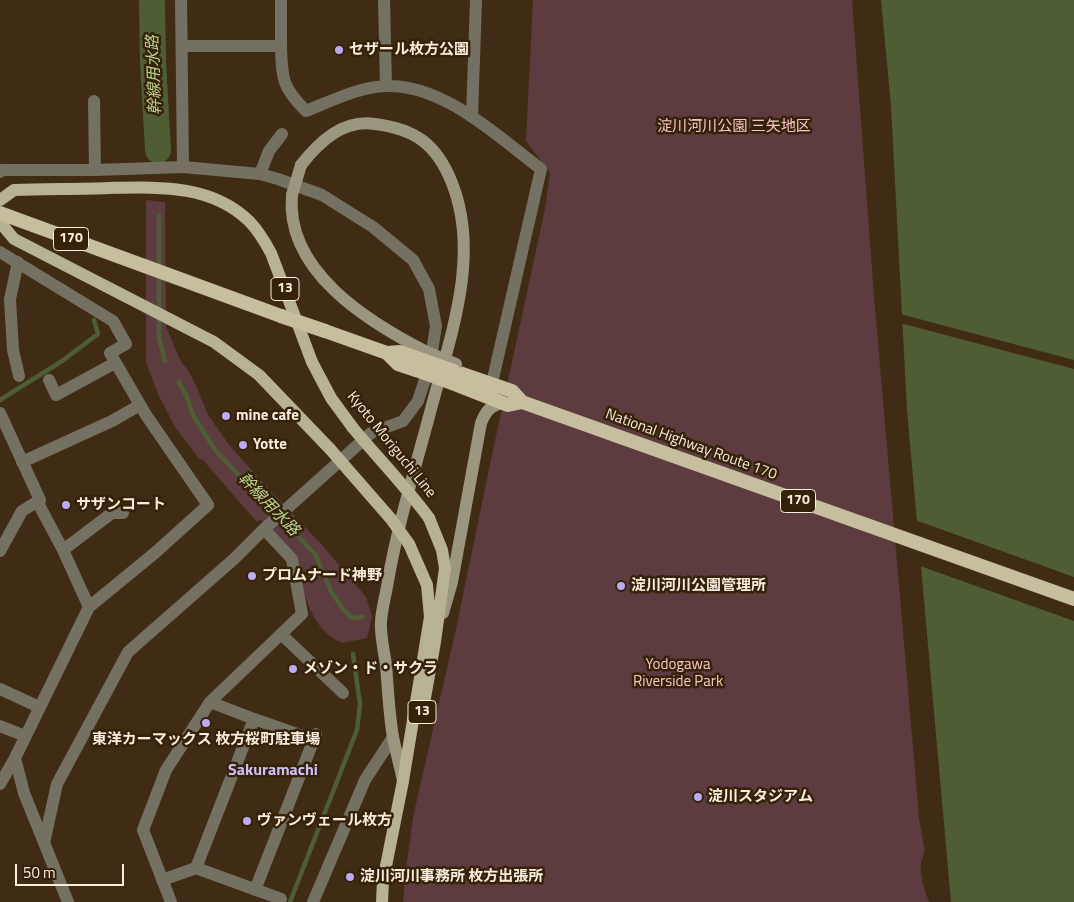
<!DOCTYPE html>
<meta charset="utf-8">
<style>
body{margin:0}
#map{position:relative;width:1074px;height:902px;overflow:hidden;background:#402c14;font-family:"Titillium Web",sans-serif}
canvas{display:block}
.scale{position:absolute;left:15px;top:864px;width:109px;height:22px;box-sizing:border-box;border:2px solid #faecde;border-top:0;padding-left:6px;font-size:15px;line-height:18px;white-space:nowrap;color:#faecde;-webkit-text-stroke:4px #352209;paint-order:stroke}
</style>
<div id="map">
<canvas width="1074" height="902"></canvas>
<div class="scale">50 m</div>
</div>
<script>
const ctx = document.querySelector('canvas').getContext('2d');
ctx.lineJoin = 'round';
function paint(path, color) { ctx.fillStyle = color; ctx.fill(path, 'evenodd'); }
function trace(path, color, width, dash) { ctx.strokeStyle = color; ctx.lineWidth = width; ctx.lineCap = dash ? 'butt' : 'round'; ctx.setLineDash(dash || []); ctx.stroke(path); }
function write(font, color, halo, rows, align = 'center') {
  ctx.font = font + ' "Titillium Web","Noto Sans JP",sans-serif'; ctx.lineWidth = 5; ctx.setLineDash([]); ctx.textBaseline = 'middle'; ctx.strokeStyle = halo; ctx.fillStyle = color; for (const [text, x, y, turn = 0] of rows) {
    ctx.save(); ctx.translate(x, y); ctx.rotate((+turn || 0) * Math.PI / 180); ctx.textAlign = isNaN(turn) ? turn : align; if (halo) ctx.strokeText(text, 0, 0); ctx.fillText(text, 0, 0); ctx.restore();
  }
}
paint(new Path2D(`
 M533,0H852L874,296L919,817C920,827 923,838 924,848C925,853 922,858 921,863C920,877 924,889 929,902H403L405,878L413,817L456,629L493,450L545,209L550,173L526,141Z
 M146,200L165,202L166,327L181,362L188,370L197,388L208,415L230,446L265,485L322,545L366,597L372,617L367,638L342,643C312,629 309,604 298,577C291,559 274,534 260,519L257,522L202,459L200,460L175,427L158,394L146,362Z`), '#5c3c3e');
paint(new Path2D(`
 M881,0H1074V902H951L907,410L891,106Z`), '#4f5d34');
paint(new Path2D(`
 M900,314L1074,360V369L900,323Z
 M915,520L1074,577V621L920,566Z`), '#402c14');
trace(new Path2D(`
 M159,215V338L165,361
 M179,382L187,397L193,415L215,450L315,554L331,591L342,608L352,618L363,617
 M0,400L62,361L98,334L94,320
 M290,902L357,730L360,704L353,654`), '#4f5d34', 4.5);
trace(new Path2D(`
 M152,0L153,63L158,150`), '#4f5d34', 26);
trace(new Path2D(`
 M181,0L183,167
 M281,0V46
 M384,0L386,86
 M182,46H281C282,79 282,87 306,111C331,101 359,87 386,86C444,84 498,137 541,169L492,383
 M94,101L95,170
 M472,117L476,0
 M0,172L2,170H95L183,167L260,174L278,179L322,195L373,227L413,260L429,289L436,326L430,364L418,401L403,421L371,433L264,529L234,559L128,652L57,784L44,843
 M260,174L269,151L282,134
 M0,252L113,321L126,344L110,353L146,415L208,505L156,552L89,607
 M18,262L10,299L13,350L19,376
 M49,380L56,395L115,363
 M0,413L40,500L39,505L63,550L89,607L15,758L0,784
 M22,462L112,421L140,405
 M63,550L112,513H123
 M0,551L22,511L40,500
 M281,634L343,693
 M0,689L39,707
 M210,702L254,719L314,740
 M0,726L25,736
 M15,758L24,793L68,902
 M196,868L254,719
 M162,880L196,868L281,899
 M255,890L316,734
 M171,902L143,830L166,770L210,702L302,614L292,559L264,529
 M313,902L365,780L393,737`), '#747163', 12);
trace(new Path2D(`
 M301,165C319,142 343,119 375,124C416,129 437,145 452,183C481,256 450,337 431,409C416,466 398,523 388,581C386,594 382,608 381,621C380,635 384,651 386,665C388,689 389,714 393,737C396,752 400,766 403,781
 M292,195C285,271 368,322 427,352
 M443,613L452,582L481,423C486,411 489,407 501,403`), '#9b967f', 12);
trace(new Path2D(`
 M0,200L14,190C46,189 78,189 109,188C158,187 211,184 249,221C258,230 265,242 271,253L312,362L331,398L353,428
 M0,222L14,239L214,342L259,375L330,449
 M423,709L435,642L445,568L442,550L429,518
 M382,902L383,881L403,781L430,617L427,585L409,544`), '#b8b295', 12);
trace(new Path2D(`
 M0,213L281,316
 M325,331L387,353L400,352L420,359
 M387,353L398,364L416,370
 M454,371L512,391L522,402L1074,599
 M452,383L508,405L522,402`), '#c6be9e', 14);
trace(new Path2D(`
 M292,195L301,165
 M427,352L456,364`), '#9b967f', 12);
trace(new Path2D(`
 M353,428C378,458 406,487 429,518
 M330,449L391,519L409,544`), '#b8b295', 12);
trace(new Path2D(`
 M281,316L325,331
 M420,359L454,371
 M416,370L452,383`), '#c6be9e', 14);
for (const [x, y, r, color] of [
 [339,50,5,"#bcaaf5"],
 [226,416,5,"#bcaaf5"],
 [243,445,5,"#bcaaf5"],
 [66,505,5,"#bcaaf5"],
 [252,576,5,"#bcaaf5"],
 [621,586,5,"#bcaaf5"],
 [293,669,5,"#bcaaf5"],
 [206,723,5,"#bcaaf5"],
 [698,797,5,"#bcaaf5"],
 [247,821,5,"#bcaaf5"],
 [350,877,5,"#bcaaf5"]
]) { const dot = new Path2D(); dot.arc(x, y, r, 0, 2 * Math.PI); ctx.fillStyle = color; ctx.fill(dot); trace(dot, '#352209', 2); }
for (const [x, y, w] of [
 [71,239,35],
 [285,289,28],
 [798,501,35],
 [422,712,28]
]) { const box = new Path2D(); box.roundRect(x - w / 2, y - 11.5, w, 23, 4); ctx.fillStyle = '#352209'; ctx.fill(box); trace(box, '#faecde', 1); }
write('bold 14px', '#faecde', null, [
 ["170",71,239],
 ["13",285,289],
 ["170",798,501],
 ["13",422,712]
]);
write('bold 15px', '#faecde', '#352209', [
 ["セザール枚方公園",349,50],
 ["mine cafe",236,416],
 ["Yotte",253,445],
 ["サザンコート",76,505],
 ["プロムナード神野",262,576],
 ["淀川河川公園管理所",631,586],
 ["メゾン・ド・サクラ",303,669],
 ["東洋カーマックス 枚方桜町駐車場",206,740,"center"],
 ["淀川スタジアム",708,797],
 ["ヴァンヴェール枚方",257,821],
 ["淀川河川事務所 枚方出張所",360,877]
], 'left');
write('15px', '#f6c5c7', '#352209', [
 ["淀川河川公園 三矢地区",734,127],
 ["Yodogawa",678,665],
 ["Riverside Park",678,682]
]);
write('15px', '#faecde', '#352209', [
 ["Kyoto Moriguchi Line",391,445,51],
 ["National Highway Route 170",691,445,20]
]);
write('italic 16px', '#b9d18d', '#352209', [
 ["幹線用水路",155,75,-92],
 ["幹線用水路",268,505,46]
]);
write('bold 16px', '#ccbff8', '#352209', [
 ["Sakuramachi",273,771]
]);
</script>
